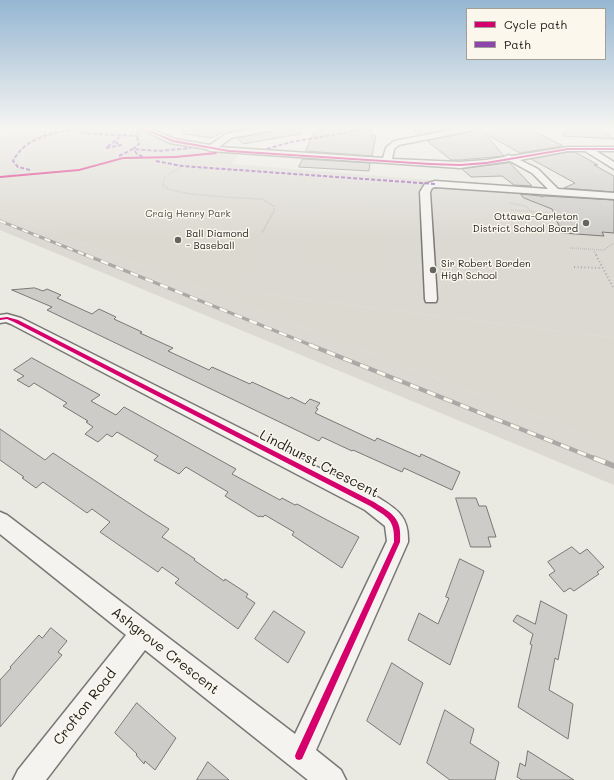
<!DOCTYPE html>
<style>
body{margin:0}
#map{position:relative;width:614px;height:780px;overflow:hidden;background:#eae9e2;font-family:Mali,sans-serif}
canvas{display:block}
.legend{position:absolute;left:466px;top:8px;width:140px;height:52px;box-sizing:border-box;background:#fbf7ec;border:1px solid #a29f99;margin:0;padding:5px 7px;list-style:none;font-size:12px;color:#1c1c1c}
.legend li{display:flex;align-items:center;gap:8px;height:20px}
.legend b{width:20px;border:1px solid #a29f99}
</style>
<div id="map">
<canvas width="614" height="780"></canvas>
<ul class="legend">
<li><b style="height:5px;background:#d6006c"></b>Cycle path</li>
<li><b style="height:5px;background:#8e44ad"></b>Path</li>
</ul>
</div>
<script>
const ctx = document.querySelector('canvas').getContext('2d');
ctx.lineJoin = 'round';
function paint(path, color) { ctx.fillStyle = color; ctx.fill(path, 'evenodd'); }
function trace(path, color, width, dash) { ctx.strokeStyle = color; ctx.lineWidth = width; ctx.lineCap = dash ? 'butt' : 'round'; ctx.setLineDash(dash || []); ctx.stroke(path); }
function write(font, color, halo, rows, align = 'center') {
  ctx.font = font + ' Mali,sans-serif'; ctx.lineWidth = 3; ctx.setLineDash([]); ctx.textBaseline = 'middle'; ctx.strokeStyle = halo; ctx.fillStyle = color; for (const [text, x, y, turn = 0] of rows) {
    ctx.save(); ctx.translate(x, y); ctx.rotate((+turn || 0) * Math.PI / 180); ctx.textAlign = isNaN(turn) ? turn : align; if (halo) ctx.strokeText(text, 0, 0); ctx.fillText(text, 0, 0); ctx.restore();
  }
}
paint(new Path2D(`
 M295,169L614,195V338L245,292L261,246Z
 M0,212L614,446V485L0,230Z`), '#dbd9d1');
paint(new Path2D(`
 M63,128H138L154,137L181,147L238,155L231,164L295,169L245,292L614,338V446L0,212V137Z
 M319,202L388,207L380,275L297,267Z`), '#dbd9d0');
const building = new Path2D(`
 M184,128H253L229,132L227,130L211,138L184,134Z
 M277,128H300V134L243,144L237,138L272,131Z
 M316,128H371L372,136L376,135L372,156L306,151Z
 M412,128H455L420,135Z
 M479,128H528L563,146L520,153L484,133L504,156L460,160H451L427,141L474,131Z
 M564,128H598L614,139L563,136Z
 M568,152H575L598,165H594L614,176V192L564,188L575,183L531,159Z
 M303,159L370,163L369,171L299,167Z
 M510,163L532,186L514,185L502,176L471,177L462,169Z
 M521,194L540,196L542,197L544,196L614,200V233L602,232L604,236L562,233L552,209L524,198Z
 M35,288L43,291L47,289L61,295L57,298L92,314L99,309L116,317L114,319L142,332L140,333L173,348L168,351L209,370L212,367L250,384L252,382L289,399L291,397L305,404L310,399L320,403L316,408L318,409L315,413L375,441L377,438L420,457L421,454L460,472L452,490L404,468L402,472L353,450L352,451L322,437L319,441L47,310L52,307L12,290Z
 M32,358L100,395L91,401L116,415L124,407L236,469L232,474L280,500L282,498L295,505L297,504L359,537L342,568L292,535L294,532L265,515L263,517L260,516L259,517L225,496L228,492L186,467L179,474L154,460L158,456L117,432L112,437L107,434L98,442L85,434L93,427L86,422L88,421L63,406L67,403L34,383L29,387L17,380L24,376L14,370Z
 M0,429L45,460L53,453L144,513L169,529L162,537L195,559L194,560L224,581L225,579L248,594L246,597L255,603L238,629L175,583L179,579L162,567L158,572L100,532L110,522L92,509L87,513L43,482L36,488L22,478L24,477L0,460Z
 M456,498H476L479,506H486L496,537H488L491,547H471Z
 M572,547L580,554L587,549L604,567L597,572L599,574L574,591L570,588L564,592L549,575L555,571L548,562Z
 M460,559L484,571L450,665L408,640L419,613L438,624L449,598L446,597Z
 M541,601L567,615L558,660L555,658L549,690L573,704L568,739L518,707L532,645L530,644L533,634L513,621L517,615L535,624Z
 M274,611L305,632L288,663L255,639Z
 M51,628L67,641L58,652L62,655L0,727V680L11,668L10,667L39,635L42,638Z
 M392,663L423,683L400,745L367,721Z
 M137,703L176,738L155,770L145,761L144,764L136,755L137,754L115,733Z
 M445,710L474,729L470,743L499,762L495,780H450L427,763Z
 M528,751L574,780H522L517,777L520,763L525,766Z
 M208,762L229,780H197Z`);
paint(building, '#cdccc8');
trace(building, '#797875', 1);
const minor = new Path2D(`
 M138,128H148L175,139L210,145L226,134L261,128H276L272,130L231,138L219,147L383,158L386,148L394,141L463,128H478L474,130L399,145L394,149L392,159L460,162L486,160L504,157L508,155L512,156L568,147H614V151H596L614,162V169L585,151H568L520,160L538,169L558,189L614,193V199L435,187L432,188L430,192L437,299L436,302H426L425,299L420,192L425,184L435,181L548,189L532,173L510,161L460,168L210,151L206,149L170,143Z
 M7,314L21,318L379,498C398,510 409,517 408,542L316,750L341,770L346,780H308L145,650L46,780H13L18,770L126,635L0,534V512L7,515L295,734L387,541L385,526L365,510L11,324L6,322L0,323V315Z`);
trace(minor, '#797875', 3);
trace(new Path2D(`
 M182,166L165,177L163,185C170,196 245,198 262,199L274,206V211L262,233
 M5,177L21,169
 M509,203L525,206L533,212V215L525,218H513
 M511,210L550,213
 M570,248L604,250L614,243
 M594,251L597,256`), '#aaa9a6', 1.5, [0.5, 1.5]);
trace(new Path2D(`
 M596,255L614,289
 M574,267L602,268`), '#aaa9a6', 2, [1, 2.5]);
paint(minor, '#f4f3ef');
const railFar3 = new Path2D(`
 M0,221L88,256`);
const railFar2 = new Path2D(`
 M86,255L313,346`);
const railFar1 = new Path2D(`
 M310,345L596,459`);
const rail = new Path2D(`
 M594,458L614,466`);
trace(railFar3, '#aaa9a6', 3);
trace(railFar2, '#aaa9a6', 3.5);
trace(railFar1, '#aaa9a6', 4.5);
trace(rail, '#aaa9a6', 5.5);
trace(railFar3, '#fbf7ec', 2, [6]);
trace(railFar2, '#fbf7ec', 2.5, [8]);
trace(railFar1, '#fbf7ec', 3, [9]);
trace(rail, '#fbf7ec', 4, [12]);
trace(new Path2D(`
 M139,131L137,136L139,144L133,149L137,154L143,157
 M81,133L137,136
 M115,142L121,145L106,148L122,135
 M267,149L291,142L373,128
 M119,156L133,149L159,151L191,148
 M156,161L182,166L435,184
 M30,170L18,167L13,161C26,135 61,130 87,129`), '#8e44ad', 2, [4, 2]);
paint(new Path2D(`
 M141,128H144L174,140L229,150L430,163L460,164L486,162L568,148H614V150H568L486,164L460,166L430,165L229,152L172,142Z
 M216,152L217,154L175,158L123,159L79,171L0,178V176L79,169L123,157L175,156Z
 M7,317L18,320L374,502C393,514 402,518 400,542L302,759L299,760L296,759L295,756L296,753L394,542C395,519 387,517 370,506L14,322L7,319L0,320V318Z`), '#d6006c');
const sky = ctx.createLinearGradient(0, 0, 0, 237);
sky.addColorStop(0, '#95b6d2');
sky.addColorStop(0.54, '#f6f5f2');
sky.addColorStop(1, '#f6f5f200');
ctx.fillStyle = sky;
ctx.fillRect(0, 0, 614, 237);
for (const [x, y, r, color] of [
 [586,223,4,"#646461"],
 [178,240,4,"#646461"],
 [433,270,4,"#646461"]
]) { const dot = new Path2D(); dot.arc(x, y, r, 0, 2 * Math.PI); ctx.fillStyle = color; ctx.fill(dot); trace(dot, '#fbf7ec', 1.5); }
write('10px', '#51514e', '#fbf7ec', [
 ["Craig Henry Park",188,214]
]);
write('10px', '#1c1c1c', '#fbf7ec', [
 ["Ottawa-Carleton",578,217,"right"],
 ["District School Board",578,229,"right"],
 ["Ball Diamond",186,234],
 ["- Baseball",186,246],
 ["Sir Robert Borden",441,264],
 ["High School",441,276]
], 'left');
write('14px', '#1c1c1c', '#fbf7ec', [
 ["Lindhurst Crescent",319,464,27],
 ["Ashgrove Crescent",165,651,38],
 ["Crofton Road",85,707,-52]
]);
</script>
